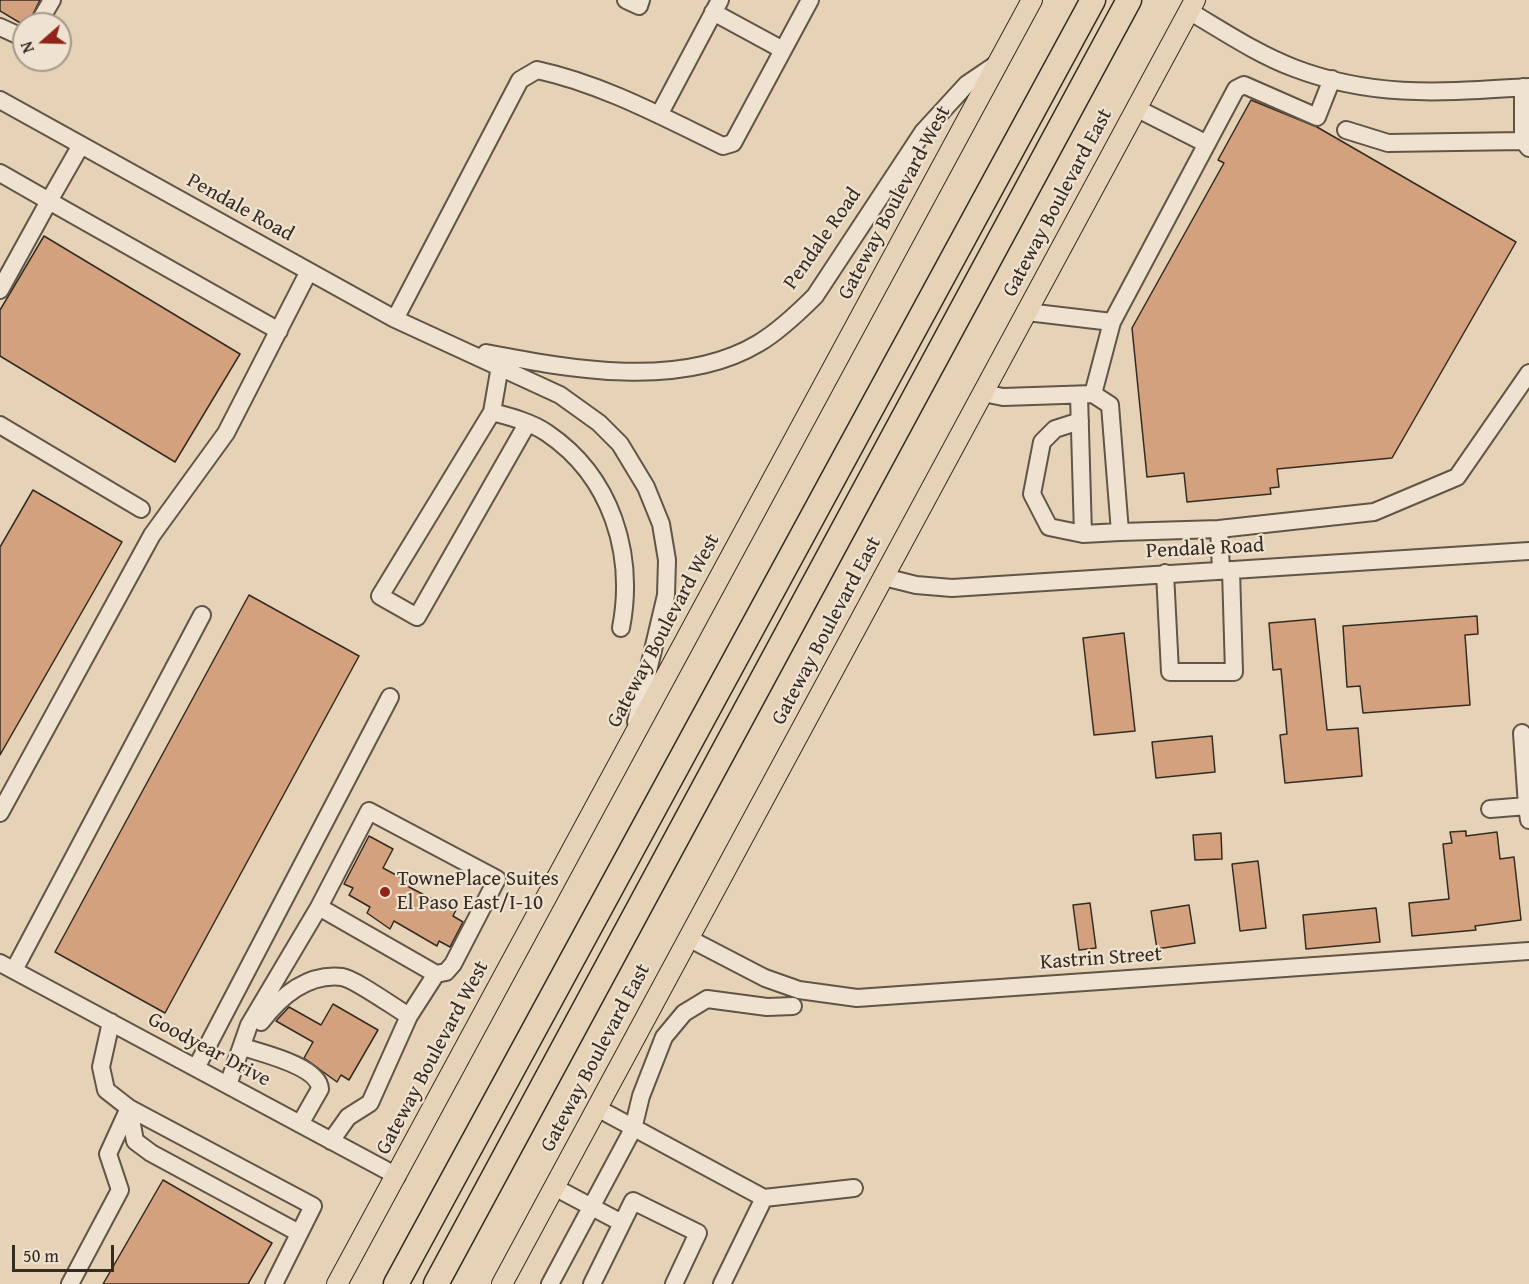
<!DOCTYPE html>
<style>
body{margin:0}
#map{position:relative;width:1529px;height:1284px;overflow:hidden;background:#e6d3b7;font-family:"Gentium Book Plus",serif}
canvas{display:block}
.north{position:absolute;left:12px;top:12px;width:60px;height:60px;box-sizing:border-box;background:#efe2d0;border:2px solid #a4998a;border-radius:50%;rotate:250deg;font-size:16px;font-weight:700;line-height:24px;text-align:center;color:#342b21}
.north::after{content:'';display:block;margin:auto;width:21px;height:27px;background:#8f2418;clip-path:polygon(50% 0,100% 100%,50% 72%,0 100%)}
.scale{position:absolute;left:12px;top:1245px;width:102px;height:27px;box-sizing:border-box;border:3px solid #342b21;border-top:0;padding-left:8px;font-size:18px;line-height:21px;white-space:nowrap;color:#342b21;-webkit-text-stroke:4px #efe2d0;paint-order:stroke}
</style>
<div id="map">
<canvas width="1529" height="1284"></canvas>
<div class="north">N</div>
<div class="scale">50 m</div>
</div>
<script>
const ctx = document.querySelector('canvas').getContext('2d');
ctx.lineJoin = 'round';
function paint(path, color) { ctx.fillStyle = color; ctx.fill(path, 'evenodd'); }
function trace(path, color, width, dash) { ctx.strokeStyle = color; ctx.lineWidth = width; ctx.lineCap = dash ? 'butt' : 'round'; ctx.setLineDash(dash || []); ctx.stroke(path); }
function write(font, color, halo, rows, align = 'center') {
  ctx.font = font + ' "Gentium Book Plus",serif'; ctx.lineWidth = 4.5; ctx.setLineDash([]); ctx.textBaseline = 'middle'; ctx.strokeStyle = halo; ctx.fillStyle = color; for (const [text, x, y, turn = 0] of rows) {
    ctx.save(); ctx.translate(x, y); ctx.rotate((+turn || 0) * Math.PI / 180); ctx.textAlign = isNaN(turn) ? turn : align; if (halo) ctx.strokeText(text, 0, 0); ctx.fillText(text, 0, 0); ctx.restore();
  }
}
const building = new Path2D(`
 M0,0H40L28,24H22L0,11Z
 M1251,100L1317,127L1516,242L1392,458L1277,469L1279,487L1270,488L1271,494L1187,502L1184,473L1147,477L1132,328L1224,163L1218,160Z
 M44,236L240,354L175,462L0,356V310Z
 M33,490L122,542L0,755V547Z
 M249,595L359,656L165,1013L55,952Z
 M1477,616L1478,634L1465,635L1470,705L1363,713L1360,686L1347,687L1343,626Z
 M1315,619L1327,730L1358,728L1362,776L1285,783L1280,735L1287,734L1281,669L1273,670L1269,623Z
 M1124,633L1135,731L1094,735L1083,638Z
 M1212,736L1215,772L1156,778L1152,742Z
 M1466,831V836L1497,832L1500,859L1514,857L1521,920L1475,926L1476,930L1412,936L1409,903L1449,899L1443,844L1452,843L1450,832Z
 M1221,833L1222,859L1195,860L1193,835Z
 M369,836L393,849L383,868L411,883L409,887L438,902L440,899L457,908L453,916L463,922L450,947L439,941L437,946L394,921L390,929L367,913L370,907L349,895L353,888L344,884Z
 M1258,861L1266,928L1240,931L1232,864Z
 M1090,903L1096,948L1079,950L1073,905Z
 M1189,905L1195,943L1157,949L1151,911Z
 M1376,908L1380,942L1306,949L1303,915Z
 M333,1004L378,1030L349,1080L341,1075L337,1082L304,1058L313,1042L276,1021L289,1007L321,1025Z
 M163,1180L272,1243L248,1284H103Z`);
paint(building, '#d4a17e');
trace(building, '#342b21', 1.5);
const minor = new Path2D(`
 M626,0L639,6L641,0
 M1189,11C1223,31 1257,54 1294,68C1375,99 1445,92 1529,87
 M713,12L783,50
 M38,24L52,0
 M0,27L24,38
 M1523,87V141L1529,148
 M0,100L395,319L560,395L599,423L620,444L646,487L661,524L667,560L666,595L636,722
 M1136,108L1207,144
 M659,115L720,0
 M1346,130L1388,143L1523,141
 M81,145L49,201L279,331
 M0,173L49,201L0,290
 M1027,312L1112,322
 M395,319L520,80L537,70C602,84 663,117 723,146L733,143L810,0
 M486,353C570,369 681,390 759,343C779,331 798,313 815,296L923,132L967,84L998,63
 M500,366L492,412L380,596L417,617L527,424
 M983,393L1003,397L1093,394L1110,405L1120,532L1219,529
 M1093,394L1112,322L1236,89L1244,85L1317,117L1332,79
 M1079,395L1083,534
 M492,412C511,417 531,422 547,433C612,477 635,554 621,628
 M1080,421L1055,429L1042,442L1032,494L1049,527L1083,534L1120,532
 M0,425L141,509
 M1221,570L1219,529L1374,512L1457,477L1529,373
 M1165,573L1170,672H1234L1231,570
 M884,577L916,585L952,588L1529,551
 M1522,733L1527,806
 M1490,809L1527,806L1529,820
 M0,813L152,535L226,433L308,273
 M319,907L369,811L497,879L453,964L446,972L436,974
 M688,938L765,978L799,990L857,998L1529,951
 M0,963L397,1176
 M14,970L202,615
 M111,1022L101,1067L106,1090L129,1108L313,1206L274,1284
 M261,1022C280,997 307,973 342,977C355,979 395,1008 409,1016L370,1103L348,1117L331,1141
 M243,1047C261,1053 319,1066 320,1089L300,1124
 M196,1068L390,697
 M228,1085L249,1025L319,907L436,974L409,1016
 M129,1108L135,1141L151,1153L299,1233
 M597,1108L764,1198L722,1284
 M554,1187L622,1223
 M764,1198L854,1188
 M70,1284L120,1190L108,1154L129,1108
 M550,1284L633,1129L641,1096L664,1037L684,1013L707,999L767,1007L793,1006
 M592,1284L633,1201L698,1233L674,1284`);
const major = new Path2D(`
 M337,1284L1032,0
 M502,1284L1195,0`);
const highway = new Path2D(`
 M396,1284L1093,0
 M436,1284L1129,0`);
trace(minor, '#605546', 20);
trace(major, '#342b21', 22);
trace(highway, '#342b21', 27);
trace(minor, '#efe2d0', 16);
trace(major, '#e6d3b7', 20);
trace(highway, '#e6d3b7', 24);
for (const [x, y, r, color] of [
 [385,892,6,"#8f2418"]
]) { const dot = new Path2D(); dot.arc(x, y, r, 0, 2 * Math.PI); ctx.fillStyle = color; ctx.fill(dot); trace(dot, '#efe2d0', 2); }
write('21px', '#342b21', '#efe2d0', [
 ["Gateway Boulevard West",895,203,-62],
 ["Gateway Boulevard East",1058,203,-62],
 ["Pendale Road",240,208,29],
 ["Pendale Road",823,239,-55],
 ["Pendale Road",1205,549,-3],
 ["Gateway Boulevard West",664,631,-62],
 ["Gateway Boulevard East",827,631,-62],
 ["Kastrin Street",1101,959,-4],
 ["Goodyear Drive",209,1050,28],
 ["Gateway Boulevard West",433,1058,-62],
 ["Gateway Boulevard East",596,1058,-62]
]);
write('21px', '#342b21', '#efe2d0', [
 ["TownePlace Suites",397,880],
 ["El Paso East/I-10",397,904]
], 'left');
</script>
